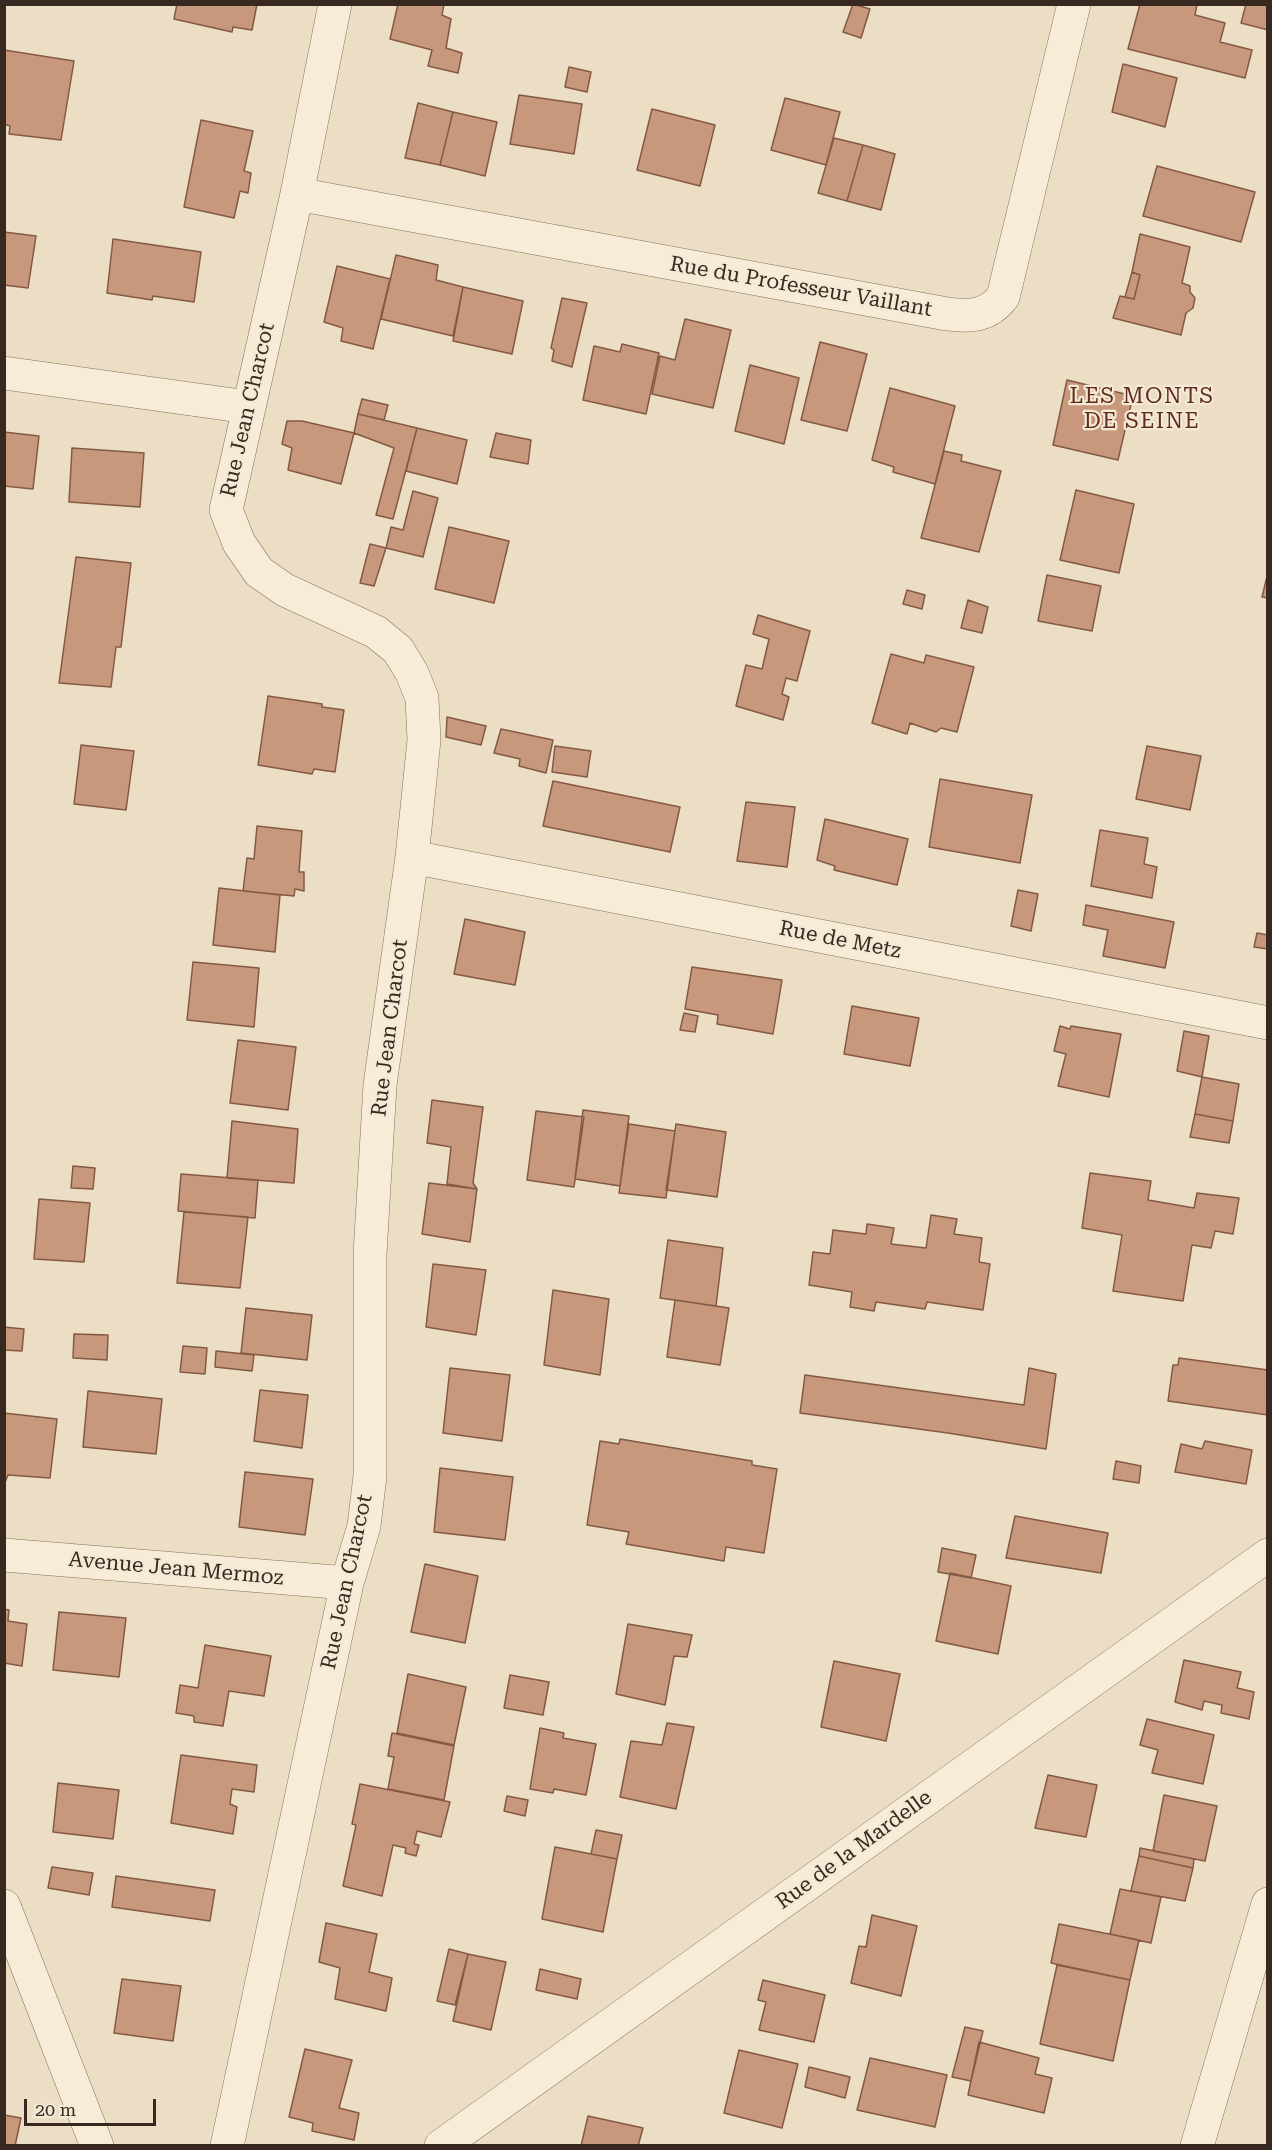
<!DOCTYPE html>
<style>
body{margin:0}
#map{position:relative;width:1272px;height:2150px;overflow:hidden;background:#ecdec5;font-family:"Roboto Serif",serif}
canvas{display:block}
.frame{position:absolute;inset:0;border:6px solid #37291f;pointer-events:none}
.scale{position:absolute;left:24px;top:2099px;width:132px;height:27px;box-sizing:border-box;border:3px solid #37291f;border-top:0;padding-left:8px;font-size:18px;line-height:21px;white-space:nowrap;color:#37291f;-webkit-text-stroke:4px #f4e9d5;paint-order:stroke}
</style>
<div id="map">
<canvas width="1272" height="2150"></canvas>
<div class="frame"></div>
<div class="scale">20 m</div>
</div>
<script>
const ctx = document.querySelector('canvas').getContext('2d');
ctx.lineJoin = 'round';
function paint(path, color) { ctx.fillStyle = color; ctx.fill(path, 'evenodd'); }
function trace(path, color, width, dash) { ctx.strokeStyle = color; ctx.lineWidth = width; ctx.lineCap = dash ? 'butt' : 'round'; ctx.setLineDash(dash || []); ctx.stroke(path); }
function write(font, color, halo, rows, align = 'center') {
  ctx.font = font + ' "Roboto Serif",serif'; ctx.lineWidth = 4.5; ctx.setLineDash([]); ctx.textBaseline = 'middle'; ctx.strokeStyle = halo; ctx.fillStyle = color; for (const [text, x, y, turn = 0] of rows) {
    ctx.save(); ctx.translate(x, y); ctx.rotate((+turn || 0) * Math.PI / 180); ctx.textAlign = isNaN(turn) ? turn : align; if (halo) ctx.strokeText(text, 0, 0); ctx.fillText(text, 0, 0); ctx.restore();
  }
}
const building = new Path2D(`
 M177,4H257L252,30L233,27L232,32L174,19Z
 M398,4H444L442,15L451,19L446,48L462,53L458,73L428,66L432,50L390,39Z
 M853,4L870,9L861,38L843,32Z
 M1140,4H1197L1195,15L1225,23L1220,42L1252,50L1245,78L1128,49Z
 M1246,4H1268V30L1241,23Z
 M4,50L74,61L61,140L9,134L10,126L4,124Z
 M1123,64L1177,78L1165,127L1112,112Z
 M569,67L591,72L587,92L565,87Z
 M519,95L582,104L574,154L510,144Z
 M785,98L840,112L826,165L771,150Z
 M418,103L453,112L440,165L405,158Z
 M652,109L715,125L700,186L637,170Z
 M453,112L497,122L485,176L440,165Z
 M201,120L253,131L244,171L251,173L248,193L240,191L234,218L184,207Z
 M834,138L863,145L847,201L818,193Z
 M863,145L895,154L881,210L847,201Z
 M1157,166L1255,192L1241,242L1143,216Z
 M4,232L36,236L28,288L4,285Z
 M1140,234L1190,247L1182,283L1190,286V292L1195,298L1193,308L1186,313L1181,335L1113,318L1120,296L1134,299L1140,275L1132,272Z
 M113,239L201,252L194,302L153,296L152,300L107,293Z
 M396,255L438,265L436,280L463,287L453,336L381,319Z
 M337,266L390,279L373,349L341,341L343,328L324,322Z
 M1132,272L1140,275L1134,299L1125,297Z
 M463,287L523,301L512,354L453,341Z
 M562,298L587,303L572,367L552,361L554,350L551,348Z
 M685,319L731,330L713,408L652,394L660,356L675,360Z
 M820,342L867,354L847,431L801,420Z
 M622,344L659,353L646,414L583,400L594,346L620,352Z
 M750,365L799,378L784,444L735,431Z
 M1067,380L1133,396L1118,460L1053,445Z
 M890,388L955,406L935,484L893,472L894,467L872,460Z
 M362,399L388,405L384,420L358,414Z
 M358,414L417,428L393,519L376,515L394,448L354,433Z
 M287,421H302L354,433L341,484L288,470L292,448L282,444Z
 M417,428L467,440L457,484L406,471Z
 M4,432L39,436L33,489L4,486Z
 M496,433L531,440L528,464L490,457Z
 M72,448L144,453L140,507L69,502Z
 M944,451L962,455L961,461L1001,471L979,552L921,538Z
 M1076,490L1134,504L1119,573L1060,560Z
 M413,491L438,498L423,557L386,548L391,527L403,530Z
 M449,527L509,541L494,603L435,589Z
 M370,544L386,548L374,586L360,583Z
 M76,557L131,563L121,647H116L111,687L59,683Z
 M1268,572V598L1262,597Z
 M1047,575L1101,586L1092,631L1038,621Z
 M907,590L925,595L922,609L903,604Z
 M968,600L988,607L982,633L961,628Z
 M758,615L810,631L797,681L786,678L782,694L789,697L783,720L736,706L746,665L762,669L769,639L753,634Z
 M891,654L924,663L926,655L974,667L957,732L941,728L936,732L910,723L907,734L872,723Z
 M268,696L322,704V707L344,710L335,772L314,769L312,774L258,765Z
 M447,717L486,726L481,745L446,737Z
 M501,729L553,740L546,773L519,766L520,759L494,753Z
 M81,745L134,751L126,810L74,804Z
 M555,746L591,751L587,777L552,772Z
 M1147,746L1201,756L1190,810L1136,799Z
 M940,779L1032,795L1020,863L929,847Z
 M553,781L680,807L670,852L543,826Z
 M746,802L795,807L787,867L737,861Z
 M825,819L908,839L897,885L834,870L835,866L817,860Z
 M257,826L302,831L299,872H304V891L295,889L294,896L243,891L247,858L254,859Z
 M1100,830L1148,838L1144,864L1157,867L1152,898L1091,886Z
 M219,888L280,895L275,952L213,945Z
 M1018,890L1038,894L1031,931L1011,926Z
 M1086,905L1174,922L1165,968L1103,956L1108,930L1083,925Z
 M465,919L525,932L515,985L454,974Z
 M1257,933L1268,935V949L1254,947Z
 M193,962L259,968L254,1027L187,1020Z
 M692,967L782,980L773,1034L717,1024L718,1015L685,1009Z
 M852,1006L919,1018L910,1066L844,1054Z
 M684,1013L698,1016L695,1032L680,1030Z
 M1060,1026L1070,1029L1071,1026L1121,1034L1109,1097L1058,1086L1066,1054L1054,1051Z
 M1184,1031L1209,1036L1202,1077L1177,1071Z
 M238,1040L296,1047L288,1110L230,1103Z
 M1202,1077L1239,1084L1233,1121L1195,1114Z
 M432,1100L483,1107L473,1183L477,1189L447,1184L451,1147L427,1143Z
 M583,1110L629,1116L620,1186L575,1179Z
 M536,1111L584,1117L574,1187L527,1180Z
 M1195,1114L1233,1121L1229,1143L1190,1137Z
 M232,1121L298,1129L294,1183L227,1178Z
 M629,1124L675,1131L666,1198L619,1193Z
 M676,1124L726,1132L717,1197L666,1190Z
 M73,1166L95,1168L93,1189L71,1188Z
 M1090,1173L1151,1181L1148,1200L1194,1208L1197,1193L1239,1198L1233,1234L1215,1231L1211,1248L1192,1245L1183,1301L1113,1291L1122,1235L1082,1228Z
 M181,1174L258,1180L255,1218L178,1211Z
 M429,1183L477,1189L470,1242L422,1234Z
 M39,1199L90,1203L84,1262L34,1259Z
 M184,1212L248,1217L240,1288L177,1283Z
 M931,1215L957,1219L954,1234L982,1238L979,1262L990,1264L983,1310L927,1302L925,1309L876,1302L874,1311L850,1307L852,1292L809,1285L813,1252L830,1254L833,1230L866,1234L867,1224L894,1228L891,1244L926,1248Z
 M668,1240L723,1248L716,1306L660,1298Z
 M433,1264L486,1270L476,1335L426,1327Z
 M553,1290L609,1299L600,1375L544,1365Z
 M675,1300L729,1308L720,1365L667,1357Z
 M246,1308L312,1315L307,1360L241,1353Z
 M4,1327L24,1329L22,1351L4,1350Z
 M74,1334L108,1335L107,1360L73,1358Z
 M183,1346L207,1348L205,1374L180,1372Z
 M216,1351L254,1355L252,1371L215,1367Z
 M1179,1358L1268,1370V1415L1168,1401L1173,1365H1178Z
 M450,1368L510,1375L502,1441L443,1433Z
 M1029,1368L1056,1374L1046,1449L948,1433L800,1413L805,1375L1024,1405Z
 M260,1390L308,1395L302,1448L254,1441Z
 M88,1391L162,1399L156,1454L83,1447Z
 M4,1413L57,1419L50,1478L8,1475L4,1485Z
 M620,1439L752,1461V1465L777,1469L764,1553L726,1547L724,1561L626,1544L629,1532L587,1525L600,1441L619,1444Z
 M1205,1441L1252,1450L1246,1484L1175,1472L1181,1444L1202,1449Z
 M1116,1461L1141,1466L1139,1483L1113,1479Z
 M440,1468L513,1477L505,1540L434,1532Z
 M245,1472L313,1479L305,1535L239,1527Z
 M1015,1516L1108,1533L1101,1573L1006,1558Z
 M942,1548L976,1555L971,1578L938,1572Z
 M425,1564L478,1576L465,1643L411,1632Z
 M950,1573L1011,1586L998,1654L936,1641Z
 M4,1609L9,1610L8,1621L27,1624L22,1666L4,1663Z
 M59,1612L126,1618L119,1677L53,1670Z
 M628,1624L692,1635L687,1657L674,1656L665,1705L616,1694Z
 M205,1645L271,1656L264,1696L229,1691L223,1726L194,1722V1716L176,1713L180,1685L198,1688Z
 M1184,1660L1241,1672L1237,1688L1254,1692L1249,1719L1221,1713L1222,1705L1204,1701L1202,1710L1175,1702Z
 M834,1661L900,1674L886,1741L821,1727Z
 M408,1674L466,1687L454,1745L397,1733Z
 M510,1675L549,1682L543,1715L504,1708Z
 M1147,1719L1214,1735L1203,1784L1152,1773L1158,1750L1140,1745Z
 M667,1723L694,1727L676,1809L620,1797L631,1741L662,1745Z
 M540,1728L564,1733L563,1738L596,1744L586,1795L554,1789L553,1793L530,1789Z
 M392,1733L454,1746L444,1800L388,1789L394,1757L388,1756Z
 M181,1755L257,1765L254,1792L232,1789L230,1804L237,1807L233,1834L171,1823Z
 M1048,1775L1097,1785L1086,1837L1035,1828Z
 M58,1783L119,1790L113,1839L53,1832Z
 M360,1784L450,1802L441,1837L417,1831L414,1844L419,1845L416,1856L405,1853L406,1848L393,1845L382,1896L343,1886L356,1825L352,1824Z
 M1164,1795L1217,1806L1205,1861L1153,1851Z
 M507,1796L528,1800L525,1816L504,1811Z
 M596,1830L622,1835L617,1859L591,1854Z
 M555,1847L617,1859L603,1932L542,1919Z
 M1140,1848L1194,1859L1193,1868L1139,1856Z
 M1139,1856L1193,1868L1185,1901L1131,1891Z
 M52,1867L93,1873L89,1895L48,1888Z
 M116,1876L215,1890L210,1921L112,1907Z
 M1120,1889L1161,1897L1151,1943L1110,1934Z
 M872,1915L917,1926L901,1996L851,1983L859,1946L866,1947Z
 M326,1923L377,1934L369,1972L392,1978L386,2011L335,1999L340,1968L319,1962Z
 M1059,1924L1139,1940L1130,1980L1051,1963Z
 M449,1949L468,1954L455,2005L437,2001Z
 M468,1954L506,1962L491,2030L453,2021Z
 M1057,1965L1130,1980L1113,2061L1040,2044Z
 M540,1969L581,1979L577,1999L536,1990Z
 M122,1979L181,1986L173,2041L114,2033Z
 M763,1980L825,1995L814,2042L759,2030L766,2002L758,2000Z
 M965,2027L983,2031L971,2081L952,2077Z
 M979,2042L1039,2058L1035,2074L1052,2078L1044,2113L968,2095Z
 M305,2049L352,2060L339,2108L359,2113L354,2140L312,2131L313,2123L289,2117Z
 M739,2050L798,2064L782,2128L724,2113Z
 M870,2058L947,2075L935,2127L857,2110Z
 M809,2067L850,2077L845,2098L805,2087Z
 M4,2115L21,2118L15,2146H4Z
 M588,2116L643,2128L638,2146H581Z`);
paint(building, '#c8987d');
trace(building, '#845944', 1.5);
const minor = new Path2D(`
 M297,194L947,314C971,317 988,316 1003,297L1074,4
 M4,373L248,407
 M412,857L1268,1023
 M4,1555L347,1583
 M4,1906L97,2146
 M227,2146L347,1583L364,1526L370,1476V1254L380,1085L412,857L424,740L422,698L412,673L398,650L376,632L285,590L259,572L239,543L226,510L297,194L335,4
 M441,2146L1268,1555
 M1197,2146L1268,1904`);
trace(minor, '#86705c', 34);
trace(minor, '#f7ecd8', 33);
write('21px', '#37291f', '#f4e9d5', [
 ["Rue du Professeur Vaillant",801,287,10],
 ["Rue Jean Charcot",248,410,-77],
 ["Rue de Metz",840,940,11],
 ["Rue Jean Charcot",390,1028,-83],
 ["Avenue Jean Mermoz",176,1569,5],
 ["Rue Jean Charcot",347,1582,-78],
 ["Rue de la Mardelle",854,1850,-36]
]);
ctx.letterSpacing = '1.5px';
write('22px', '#612b21', '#f4e9d5', [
 ["LES MONTS",1142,397],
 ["DE SEINE",1142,422]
]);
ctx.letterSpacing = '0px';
</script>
